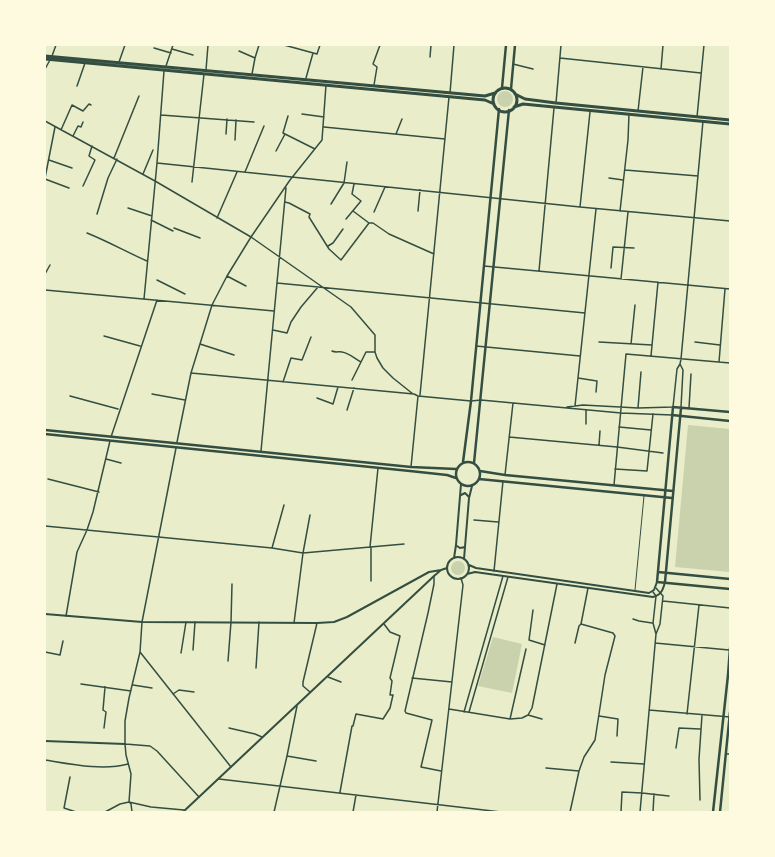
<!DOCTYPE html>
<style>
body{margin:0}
#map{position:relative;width:775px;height:857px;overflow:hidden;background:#e9edc9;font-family:"PT Sans",sans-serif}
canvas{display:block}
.frame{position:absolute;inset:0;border:46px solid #fefae0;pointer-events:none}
</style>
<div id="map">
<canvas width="775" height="857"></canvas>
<div class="frame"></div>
</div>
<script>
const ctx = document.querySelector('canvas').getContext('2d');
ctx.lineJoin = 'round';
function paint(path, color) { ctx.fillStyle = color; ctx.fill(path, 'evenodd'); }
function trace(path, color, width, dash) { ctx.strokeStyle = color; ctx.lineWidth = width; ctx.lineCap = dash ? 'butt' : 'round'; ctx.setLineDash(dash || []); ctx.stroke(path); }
paint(new Path2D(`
 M497 99a8 8 0 1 1 16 0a8 8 0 1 1-16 0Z
 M688,425L730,429V572L675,567Z
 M451 568a7 7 0 1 1 14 0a7 7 0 1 1-14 0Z
 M493,637L522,644L512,693L478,686Z`), '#cad2ad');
trace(new Path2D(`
 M635,590L644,496`), '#344e41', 1);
trace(new Path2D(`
 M619,427L651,430
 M617,447L663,453
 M615,469L647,471L653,414`), '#344e41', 1.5);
trace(new Path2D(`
 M284,45L317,54L320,45
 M154,48L171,53
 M172,49L193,55
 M239,51L255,58
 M52,56L56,45
 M430,57L431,45
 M560,58L701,73
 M119,62L125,45
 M513,64L533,69
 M166,66L173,45
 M45,69L50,60
 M661,69L663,45
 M206,70L208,45
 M252,74L255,58L259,45
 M306,78L313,53
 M374,85L377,67L373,64L380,45
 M77,86L85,63
 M450,93L454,45
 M556,103L561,45
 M638,111L643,67
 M302,114L324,117
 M161,115L254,122
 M288,116L283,133L315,149
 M697,117L704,45
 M45,121L155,181L251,237L351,307L375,335V352L377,358L383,368L393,378L413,394
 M324,127L445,139
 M61,130L72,105L83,111L89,104L91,105
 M226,134L227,119
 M396,134L402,119
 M73,136L78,126L81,127L83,122
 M235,140L236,120
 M276,151L285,134
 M114,158L139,96
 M49,160L72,168
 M157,163L580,207L730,221
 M625,170L698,176
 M245,172L264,126
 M143,174L153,150
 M45,178L55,127
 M609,178L623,180
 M45,179L69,188
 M192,182L204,74
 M83,186L95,160L89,156L92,146
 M285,202L289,203L310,214L309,217L329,249L341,260L369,223H373L389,234L434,254
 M331,204L344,183L347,162
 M580,207L590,112
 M128,208L152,216
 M353,211L369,223
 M418,211L420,190
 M620,211L628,140L629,114
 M374,212L385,187
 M97,214L108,178L117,159
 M217,218L237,172
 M346,219L361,201L352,194L354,184
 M151,220L173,231
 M174,228L200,238
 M87,233C107,241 127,252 147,261
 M328,246L333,243L343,229
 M484,266L730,289
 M611,268L613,247L634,248
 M539,271L554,108
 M45,274L50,265
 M227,276L246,286
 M621,279L628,212
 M157,280L185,294
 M277,283L585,313
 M45,290L274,311
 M144,299L157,163L164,71
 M273,330L287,333L291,322L301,307L318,287
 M104,336L140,346
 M599,342L652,345
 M695,342L720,345
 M200,344L234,355
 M631,344L635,305
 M476,346L580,356
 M332,351C336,353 339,351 342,352C349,353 355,359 361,362
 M45,356V358
 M651,356L658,282
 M719,362L725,289
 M680,364L683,370L681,407
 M191,373L414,394L418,396L471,401L481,400L621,413L672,415
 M578,378L597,381L596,392
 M352,380L366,352H375
 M283,382L291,358L302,360L311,337
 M152,394L185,400
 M420,395L449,97
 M70,396L118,409
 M317,398L333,404L338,387
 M575,406L596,209
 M567,407L583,405L638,408L673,407L677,369L680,364L681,359L703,121
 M638,408L641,372
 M689,408L691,374
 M347,410L354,388
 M586,424V410
 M111,437L157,300
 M509,437L617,447
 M177,442L191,373L212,305L227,276L251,237L290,180L322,140L326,85
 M599,445L600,431
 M176,448L142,622L140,652L231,767
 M261,451L286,188
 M106,459L121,463
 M411,467L418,396
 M505,475L513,403
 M48,479L99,492
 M614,485L626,354L730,363
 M474,520L498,522
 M45,526L272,548L303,553L404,544
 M370,547L378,468
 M272,548L284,505
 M494,571L503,481
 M434,576V584L428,613L405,711L406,713L432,720L421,767L441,771
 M371,581V547
 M653,592L656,596L653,623L656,634
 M663,601L730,608
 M533,610L529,640L545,645
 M66,616L77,552L87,530L93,512L110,441
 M633,619L639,621L652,623
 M294,623L303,553L310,515
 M575,643L579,626L581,624L588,588
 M655,643L729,650
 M193,650L195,622
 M45,652L60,655L63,641
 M140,652L129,698L125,721V744L150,746L157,751L199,797
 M181,653L186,622
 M228,661L231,622L232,584
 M256,668L259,622
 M328,677L341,682
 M412,678L452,682
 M81,684L131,691
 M133,685L152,688
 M310,692L303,686V682L317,623
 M173,694L179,690L194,692
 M449,709L510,719L522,718L528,715L542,719
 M649,710L730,717
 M464,712L503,576
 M469,712L508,577
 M687,714L699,605
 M528,715L532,708L557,584
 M599,716L618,719L617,736
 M510,719L526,649
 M104,728L106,712L103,710L105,687
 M229,728L255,734L262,737
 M125,744L126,755L131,774L129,802L131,804L132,812
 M676,748L679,728L700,729
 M726,754H730
 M287,756L316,761
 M45,760C70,764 103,771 128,764
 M611,762L644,764
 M546,768L579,771
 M70,777L64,808L76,812
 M219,779L501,812
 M340,792L352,726H353L356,714L383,719L390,708L393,695H390L392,681L390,678L400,636L390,632L384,624
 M700,800L699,759L702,715
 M105,812L120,804L129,802L151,807L184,810
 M274,812L287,756L297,706
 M353,812L356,795
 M437,812L463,585L461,578
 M570,812L579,771L584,757L595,740L605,675L615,636L613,633L581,624
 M621,812L622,792L642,793L669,796
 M640,812L656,634L660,624L663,596L656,588
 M653,812L654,794`), '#344e41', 1.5);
trace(new Path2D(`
 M461,495L465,493L469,497
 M457,546L460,548L465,547
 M447 568a11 11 0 1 1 22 0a11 11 0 1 1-22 0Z
 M454,558L456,545L461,484
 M464,559L469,498L472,486
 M469,565L476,568L649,593L654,590L657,582
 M467,574L475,572L653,597C661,595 663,590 665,582
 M45,614L142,622L317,623L334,622L347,617L429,572L441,570
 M45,741L125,744
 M183,812L434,576L441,570L447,568`), '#344e41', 2);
trace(new Path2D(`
 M502,88L506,45
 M511,89L515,45`), '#344e41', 2.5);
trace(new Path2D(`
 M730,412L673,407L657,582L730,589
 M672,415L730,421
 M45,430L411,467L456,469
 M45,434L410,471L447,475L456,478
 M456 474a12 12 0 1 1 24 0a12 12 0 1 1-24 0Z
 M463,462L471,401L499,109
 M474,463L509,110
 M480,471L505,475L673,491
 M479,479L672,498
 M658,572L730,579
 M665,582L681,408
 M713,812L728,675L730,648
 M720,812L730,712`), '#344e41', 2.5);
trace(new Path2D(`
 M45,56L485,96L495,93
 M45,59L485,100L494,104
 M493 100a12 12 0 1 1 24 0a12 12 0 1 1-24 0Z
 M515,94L525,99L556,103L730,120
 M514,107L523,104L730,124`), '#344e41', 3);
</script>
